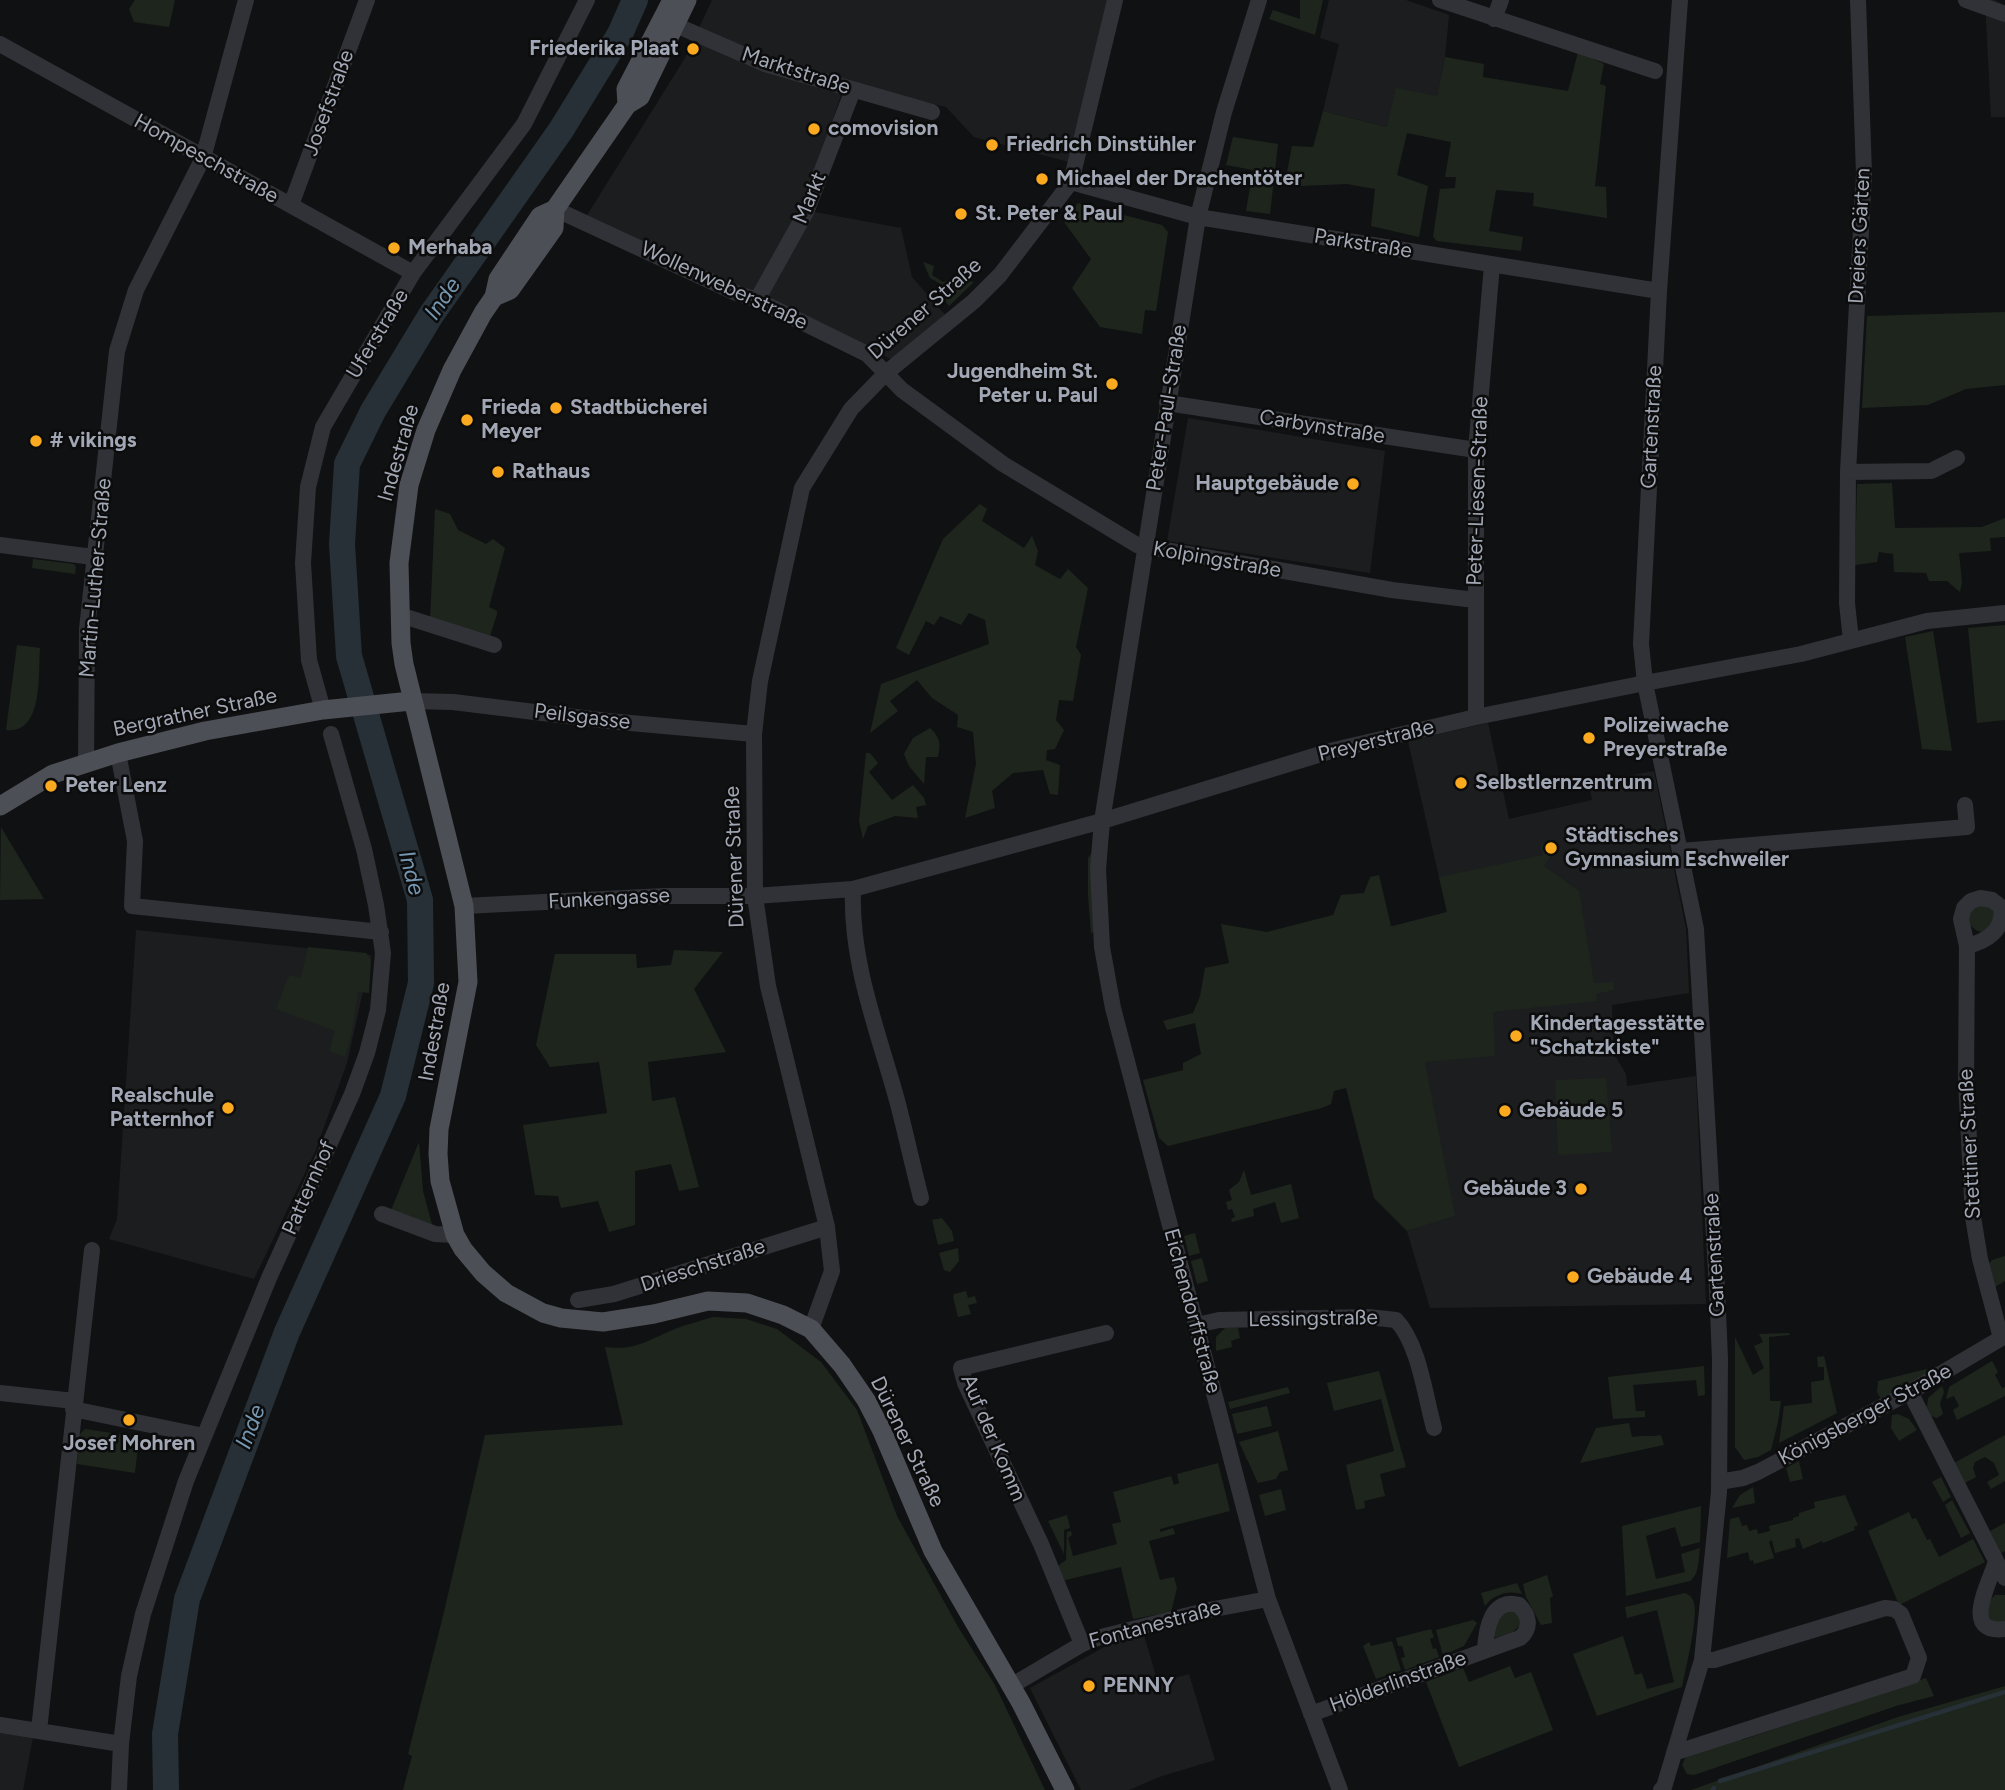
<!DOCTYPE html>
<meta charset="utf-8">
<style>
body{margin:0}
canvas{display:block;background:#101112}
</style>
<canvas width="2005" height="1790"></canvas>
<script>
const ctx = document.querySelector('canvas').getContext('2d');
ctx.lineJoin = 'round';
function paint(path, color) { ctx.fillStyle = color; ctx.fill(path, 'evenodd'); }
function trace(path, color, width, dash) { ctx.strokeStyle = color; ctx.lineWidth = width; ctx.lineCap = dash ? 'butt' : 'round'; ctx.setLineDash(dash || []); ctx.stroke(path); }
function write(font, color, halo, rows, align = 'center') {
  ctx.font = font + ' Figtree,sans-serif'; ctx.lineWidth = 5; ctx.setLineDash([]); ctx.textBaseline = 'middle'; ctx.strokeStyle = halo; ctx.fillStyle = color; for (const [text, x, y, turn = 0] of rows) {
    ctx.save(); ctx.translate(x, y); ctx.rotate((+turn || 0) * Math.PI / 180); ctx.textAlign = isNaN(turn) ? turn : align; if (halo) ctx.strokeText(text, 0, 0); ctx.fillText(text, 0, 0); ctx.restore();
  }
}
paint(new Path2D(`
 M712,0H1110L1069,162L974,137L946,107L845,82L804,210L901,228L912,277L946,316L893,360L586,217L685,58Z
 M1329,0H1406L1449,15L1445,57L1437,96L1387,127L1323,111L1339,44L1320,38Z
 M1985,0H1994L2005,5V117H1991Z
 M1188,418L1385,451L1370,573L1167,541Z
 M1488,723L1509,819L1592,800L1589,783L1654,771L1686,929L1689,993L1612,1005L1614,1054L1626,1074L1627,1086L1696,1076L1706,1304L1430,1308L1407,1231L1454,1216L1426,1068L1393,926L1447,912L1408,741Z
 M136,930L371,955L347,1063L315,1152L254,1279L109,1239L117,1219Z
 M1143,1632L1158,1683L1189,1674L1215,1760L1159,1777L1129,1790H1081L1030,1688L1119,1639Z
 M0,1733L33,1737L23,1790H0Z`), '#1c1d1f');
paint(new Path2D(`
 M135,0H175L169,27L134,22L129,9Z
 M1300,0H1323L1315,35L1269,19L1273,10L1300,19Z
 M1578,52L1604,64L1600,84L1606,86L1595,186L1606,187L1607,218L1533,206L1534,193L1496,190L1489,231L1523,237L1521,251L1437,241L1433,237L1440,189L1455,188L1456,177H1445L1451,142L1407,133L1397,175L1428,186L1419,237L1371,226L1375,189L1347,184L1301,186V180L1286,178L1292,146L1313,147L1323,111L1387,127L1396,88L1437,96L1445,57L1484,64L1483,77L1568,91Z
 M1233,137L1278,144L1270,214L1246,211L1253,170L1226,165Z
 M1078,203L1162,225L1168,232L1156,311L1145,310L1142,334L1100,327L1072,288L1091,259L1064,222Z
 M923,262L934,266L932,275L943,282L955,278L974,282L949,306L946,302V287L930,278Z
 M2005,312V385L1966,389L1928,405L1862,408L1867,316Z
 M1892,483L1895,528L1982,527L2005,518V537L1990,538L1991,551L1959,553L1962,582L1960,592L1947,581H1929L1926,573L1894,572L1893,554L1879,552L1877,562L1855,565L1857,484Z
 M980,504L987,509L982,521L1024,548L1032,536L1038,551L1035,565L1060,579L1068,569L1088,588L1076,647L1081,655L1073,701L1059,700L1056,720L1064,730L1055,749L1047,750L1046,760L1060,765L1058,795L1050,794L1043,770L1013,773L992,791L995,808L965,818L976,764L973,732L957,727L958,715L932,698L917,680L890,701L898,711L870,733L881,684L989,644L985,620L969,613L961,625L940,616L934,625L926,621L909,655L896,648L943,539Z
 M435,509L450,514L458,530L486,544L493,539L505,548L489,607L497,611V614L490,636L430,622Z
 M33,559L74,564L76,567L75,574L32,568Z
 M2005,625V720L1977,723L1968,628Z
 M1933,631L1952,751L1922,749L1905,637Z
 M17,645L40,648C38,672 44,735 6,730Z
 M930,728C940,738 941,743 938,757H926L924,784L909,766L904,754L913,738Z
 M866,753H870L878,763L869,772L892,800L913,785L924,798L926,805L916,807L918,818L895,816L868,826L863,839L859,821Z
 M1,827L44,899L0,900Z
 M1548,843L1557,846L1544,866L1579,891L1594,983L1613,982L1614,990L1596,994L1597,1001L1493,1012L1495,1056L1425,1062L1455,1216L1407,1231L1374,1198L1346,1088L1334,1091L1331,1104L1322,1108L1168,1146L1159,1138L1143,1080L1183,1070V1063L1201,1054L1195,1023L1167,1030L1163,1021L1193,1013L1200,996L1205,968L1229,963L1221,924L1267,932L1333,915L1341,895L1364,893L1370,877L1379,875L1391,926H1393L1447,912L1439,877L1543,855L1541,844Z
 M1091,854H1092L1094,930L1091,934L1088,895V858Z
 M1976,904L1994,908V926L1981,932C1971,929 1969,924 1968,914Z
 M308,947L366,953L371,959L369,993L358,992L351,1037L345,1057L329,1051L335,1031L276,1009L289,975L301,978Z
 M674,950L723,952L694,989L726,1052L648,1062L652,1101L675,1097L699,1187L679,1191L671,1164L635,1171V1225L609,1232L598,1201L561,1208L558,1196L535,1195L523,1125L607,1113L599,1062L550,1067L536,1045L555,954H636L637,968L671,965Z
 M1606,1078L1612,1152L1558,1155L1555,1080Z
 M419,1142L423,1191L433,1228L391,1210Z
 M1244,1170L1251,1195L1291,1184L1299,1218L1281,1223L1275,1202L1253,1209L1254,1216L1232,1222L1231,1219L1235,1217L1232,1209L1228,1210L1226,1202L1232,1200L1229,1190L1239,1182Z
 M942,1218L952,1231L954,1241L938,1245L932,1220Z
 M1195,1233L1200,1253L1189,1256L1184,1236Z
 M958,1248L959,1261L950,1272L944,1270L939,1253Z
 M2005,1256V1281L1995,1287L1989,1264L1992,1260Z
 M1202,1258L1208,1281L1197,1284L1191,1261Z
 M966,1291L968,1298L975,1296L977,1303L968,1305L971,1314L958,1317L953,1297L954,1294Z
 M713,1317L746,1319L777,1329L821,1362L857,1410L897,1516L958,1627L995,1685L1045,1790H403L412,1756L408,1754L443,1616L485,1435L623,1425L605,1347C636,1351 648,1340 675,1329C687,1324 701,1321 713,1317Z
 M1225,1328H1238L1240,1338L1231,1341L1232,1347L1216,1351V1337Z
 M1789,1333L1790,1335L1769,1337L1770,1401H1781L1778,1422L1771,1450L1758,1457L1744,1460L1735,1447V1337L1753,1375L1764,1368L1754,1346L1763,1342L1759,1334Z
 M1824,1356L1837,1413L1779,1443L1784,1406L1812,1403L1811,1382L1824,1380V1367H1818L1817,1357Z
 M1992,1361L1998,1372L1995,1375L2002,1388L2005,1387V1396L1957,1420L1953,1410L1959,1406L1954,1396L1946,1399L1949,1387Z
 M1704,1366L1705,1395L1698,1396L1696,1380L1633,1385L1636,1411H1645V1417L1613,1419L1608,1377Z
 M1939,1366L1940,1367L1881,1399L1877,1392L1878,1381Z
 M1379,1371L1406,1467L1380,1474L1385,1496L1364,1501L1365,1508L1356,1510L1346,1465L1394,1451L1381,1399L1334,1411L1327,1383Z
 M1942,1386L1944,1392L1940,1404L1943,1414L1937,1418L1931,1416L1927,1408L1928,1398Z
 M1288,1387L1290,1393L1230,1409L1228,1402Z
 M1267,1406L1272,1426L1237,1434L1232,1414Z
 M1898,1414L1909,1419L1917,1430L1899,1441L1891,1428L1892,1415Z
 M1629,1423L1632,1437C1643,1435 1651,1437 1661,1435L1664,1445L1580,1463L1596,1428Z
 M85,1429L139,1437L135,1473L77,1464L79,1435Z
 M1278,1431L1288,1470L1280,1472L1276,1479L1258,1483L1239,1442Z
 M2005,1435V1481L1991,1489L1987,1482L1999,1475L1994,1463L1985,1457L1975,1462L1973,1468L1976,1477L1965,1483L1954,1463Z
 M1799,1461L1803,1479L1790,1482L1786,1468Z
 M1218,1463L1230,1511L1160,1529V1532L1173,1528L1175,1534L1149,1541L1160,1580L1174,1577L1177,1588L1171,1612L1133,1619L1121,1567L1061,1581L1055,1568L1066,1560L1067,1532L1071,1531L1072,1535L1068,1538L1073,1556L1117,1544L1112,1524L1121,1522L1113,1492L1171,1476L1174,1485L1179,1483L1177,1474Z
 M1941,1477L1951,1497L1943,1502L1932,1482Z
 M1753,1487L1755,1503L1732,1508L1740,1495Z
 M1281,1489L1286,1510L1265,1516L1259,1495Z
 M1845,1495L1858,1525L1854,1527L1855,1530L1823,1543L1822,1541L1803,1549L1799,1538L1795,1539L1796,1547L1775,1553L1772,1540L1769,1542L1774,1558L1754,1564L1753,1560L1750,1561L1748,1552L1727,1558L1730,1519L1739,1517L1742,1526L1747,1525L1749,1531L1757,1529L1758,1534L1770,1531L1769,1526L1793,1520V1518L1799,1516V1513L1815,1508L1814,1502Z
 M1952,1500L1970,1533L1961,1538L1945,1505Z
 M1701,1506L1700,1542L1681,1547L1675,1527L1646,1536L1656,1579L1685,1572L1681,1554L1700,1548C1698,1560 1700,1573 1690,1581L1626,1596L1622,1526Z
 M1909,1512L1912,1519L1916,1518L1927,1540L1930,1539L1939,1557L1973,1539L1985,1562L1899,1605L1868,1531Z
 M1067,1515L1070,1528L1064,1530V1554L1048,1521Z
 M2005,1523V1551L2001,1553L1990,1531Z
 M1547,1575L1553,1596L1550,1598L1552,1623L1541,1625L1526,1597L1523,1584Z
 M1517,1583L1522,1594C1508,1590 1494,1594 1485,1606L1481,1593Z
 M1685,1593C1689,1595 1691,1596 1693,1600C1700,1612 1685,1671 1682,1687L1597,1716L1573,1654L1623,1636L1635,1675L1642,1673L1647,1689L1674,1682L1657,1610L1627,1618L1625,1607Z
 M1995,1595H2005V1623L1997,1624L1988,1619L1985,1605Z
 M1508,1609L1518,1613L1521,1624L1510,1635L1495,1638C1490,1625 1499,1617 1508,1609Z
 M1473,1620L1477,1623L1464,1646L1443,1655L1436,1630Z
 M1431,1629L1434,1637L1430,1639L1433,1649L1436,1648L1439,1657L1405,1670L1401,1658L1405,1657L1402,1646H1398L1396,1638Z
 M1392,1641L1401,1670L1376,1679L1363,1646L1369,1642L1371,1646Z
 M1510,1666L1515,1678L1531,1672L1553,1730L1459,1767L1426,1682L1463,1668L1469,1682Z
 M1926,1678L1934,1696L1896,1706L1694,1775L1687,1774L1682,1765L1688,1752L1740,1736L1742,1740Z
 M2005,1686V1790H1691L1898,1717Z`), '#1d251d');
trace(new Path2D(`
 M1720,1781L2005,1692
 M1713,1790L1714,1788`), '#263036', 4.5);
trace(new Path2D(`
 M166,1790L165,1734L187,1599L287,1332L393,1096L421,983L420,900L349,656L342,544L347,464L373,411L431,315L561,130L620,34L635,0`), '#263036', 26);
trace(new Path2D(`
 M1259,0L1224,112L1198,217L1102,821L1098,869L1102,947L1113,1008L1268,1599L1340,1790
 M1440,0L1655,71
 M1966,0L2005,14
 M1494,19L1501,0
 M664,20L765,64L932,112
 M0,44L413,273
 M1071,182L1198,217L1659,291
 M291,205L367,0
 M555,209L736,293L757,300L867,354L902,390L1003,464L1137,545L1392,590L1475,600
 M757,300L806,212L853,90
 M1167,403L1476,450
 M1848,472L1931,471L1957,458
 M0,545L93,557
 M400,615L494,645
 M1851,640L1847,603L1848,472L1864,174L1858,0
 M411,701L453,702L608,721L754,734
 M323,710L309,660L303,563L308,487L323,427L413,273L524,124L587,0
 M1476,717V450L1492,265
 M118,753L135,841L132,906L381,932
 M86,762L87,629L117,351L136,290L203,158L246,0
 M1681,851L1967,827L1965,805
 M853,889C850,964 879,1033 898,1104C906,1135 913,1167 921,1198
 M464,906L665,896H755L853,889L1102,821L1334,750L1476,717L1645,683L1801,654L1927,621L2005,613
 M1967,946C1987,941 2005,930 2001,907L1992,900L1980,898L1971,901L1964,908L1961,919L1967,946L1966,1082L1973,1217L1980,1259L2001,1338
 M382,1214L435,1234L455,1235
 M578,1300L614,1294L827,1227
 M1197,1325L1219,1320L1368,1317L1396,1320C1419,1344 1425,1396 1434,1428
 M811,1329L832,1271L827,1227L768,986L755,896L754,734L760,681L802,488L851,409L886,373L974,301L1000,275L1071,182L1115,0
 M1910,1392L2005,1578
 M0,1393L74,1401
 M73,1409L204,1436
 M1719,1482L1743,1478L1758,1472L1910,1392L2005,1336
 M1996,1561C1991,1581 1959,1635 2005,1629
 M1082,1644L1041,1544L965,1383L961,1368L1106,1333
 M1011,1686L1082,1644L1097,1638L1209,1610L1268,1599
 M1311,1714L1520,1638C1532,1628 1529,1615 1519,1605C1491,1597 1486,1630 1485,1650
 M0,1725L121,1744
 M39,1730L92,1250
 M1674,1753L1913,1676L1919,1658L1901,1614L1894,1609L1885,1608L1714,1660H1702
 M119,1790L121,1744L129,1676L143,1614L186,1481L269,1278L352,1094L367,1053L378,1010L383,953L376,905L364,849L331,734
 M1661,1790L1664,1787L1702,1660L1719,1492L1720,1359L1717,1288L1696,929L1645,683L1641,644L1659,291L1680,0`), '#313237', 16);
trace(new Path2D(`
 M687,0L640,97L627,105L555,209L540,216L498,279L494,297L483,313L452,370L426,430L409,485L399,563L401,643L404,664L464,906L468,982L439,1129L438,1154L440,1181L455,1235L463,1249L483,1273L506,1293L543,1313L561,1318L603,1322L654,1314L708,1301L747,1303L783,1315L811,1329L842,1365L866,1400L882,1431L933,1551L1021,1703L1065,1790
 M627,105L626,89L672,0
 M494,297L510,290L542,245L554,228L555,209
 M0,806L53,774L118,753L205,731L323,710L411,701`), '#4d4f56', 19);
for (const [x, y, r, color] of [
 [693,49,7,"#fbaa20"],
 [814,129,7,"#fbaa20"],
 [992,145,7,"#fbaa20"],
 [1042,179,7,"#fbaa20"],
 [961,214,7,"#fbaa20"],
 [394,248,7,"#fbaa20"],
 [1112,384,7,"#fbaa20"],
 [556,408,7,"#fbaa20"],
 [467,420,7,"#fbaa20"],
 [36,441,7,"#fbaa20"],
 [498,472,7,"#fbaa20"],
 [1353,484,7,"#fbaa20"],
 [1589,738,7,"#fbaa20"],
 [1461,783,7,"#fbaa20"],
 [51,786,7,"#fbaa20"],
 [1551,848,7,"#fbaa20"],
 [1516,1036,7,"#fbaa20"],
 [228,1108,7,"#fbaa20"],
 [1505,1111,7,"#fbaa20"],
 [1581,1189,7,"#fbaa20"],
 [1573,1277,7,"#fbaa20"],
 [129,1420,7,"#fbaa20"],
 [1089,1686,7,"#fbaa20"]
]) { const dot = new Path2D(); dot.arc(x, y, r, 0, 2 * Math.PI); ctx.fillStyle = color; ctx.fill(dot); trace(dot, '#0c0c0d', 2.5); }
write('bold 21px', '#a1a7b4', '#0c0c0d', [
 ["Friederika Plaat",679,49,"right"],
 ["comovision",828,129],
 ["Friedrich Dinstühler",1006,145],
 ["Michael der Drachentöter",1056,179],
 ["St. Peter & Paul",975,214],
 ["Merhaba",408,248],
 ["Jugendheim St.",1098,372,"right"],
 ["Peter u. Paul",1098,396,"right"],
 ["Frieda",481,408],
 ["Meyer",481,432],
 ["Stadtbücherei",570,408],
 ["# vikings",50,441],
 ["Rathaus",512,472],
 ["Hauptgebäude",1339,484,"right"],
 ["Polizeiwache",1603,726],
 ["Preyerstraße",1603,750],
 ["Selbstlernzentrum",1475,783],
 ["Peter Lenz",65,786],
 ["Städtisches",1565,836],
 ["Gymnasium Eschweiler",1565,860],
 ["Kindertagesstätte",1530,1024],
 ["\"Schatzkiste\"",1530,1048],
 ["Realschule",214,1096,"right"],
 ["Patternhof",214,1120,"right"],
 ["Gebäude 5",1519,1111],
 ["Gebäude 3",1567,1189,"right"],
 ["Gebäude 4",1587,1277],
 ["Josef Mohren",129,1444,"center"],
 ["PENNY",1103,1686]
], 'left');
write('21px', '#a1a7b4', '#0c0c0d', [
 ["Marktstraße",796,71,18],
 ["Josefstraße",329,103,-70],
 ["Hompeschstraße",206,159,29],
 ["Markt",810,198,-67],
 ["Dreiers Gärten",1860,236,-87],
 ["Parkstraße",1363,244,9],
 ["Wollenweberstraße",724,286,25],
 ["Dürener Straße",925,309,-41],
 ["Uferstraße",378,334,-59],
 ["Peter-Paul-Straße",1167,408,-81],
 ["Carbynstraße",1322,427,9],
 ["Gartenstraße",1652,427,-87],
 ["Indestraße",399,453,-74],
 ["Peter-Liesen-Straße",1478,491,-88],
 ["Kolpingstraße",1217,560,10],
 ["Martin-Luther-Straße",96,578,-85],
 ["Bergrather Straße",195,713,-12],
 ["Peilsgasse",582,717,7],
 ["Preyerstraße",1376,741,-14],
 ["Dürener Straße",735,857,-92],
 ["Funkengasse",609,899,-3],
 ["Indestraße",435,1032,-80],
 ["Stettiner Straße",1970,1144,-93],
 ["Patternhof",309,1188,-66],
 ["Gartenstraße",1715,1255,-93],
 ["Drieschstraße",703,1266,-18],
 ["Eichendorffstraße",1192,1311,75],
 ["Lessingstraße",1313,1319,-1],
 ["Königsberger Straße",1865,1415,-28],
 ["Auf der Komm",993,1438,67],
 ["Dürener Straße",907,1442,64],
 ["Fontanestraße",1155,1625,-15],
 ["Hölderlinstraße",1398,1682,-20]
]);
write('italic 23px', '#7597b1', '#0c0c0d', [
 ["Inde",443,299,-56],
 ["Inde",411,873,75],
 ["Inde",251,1427,-69]
]);
</script>
